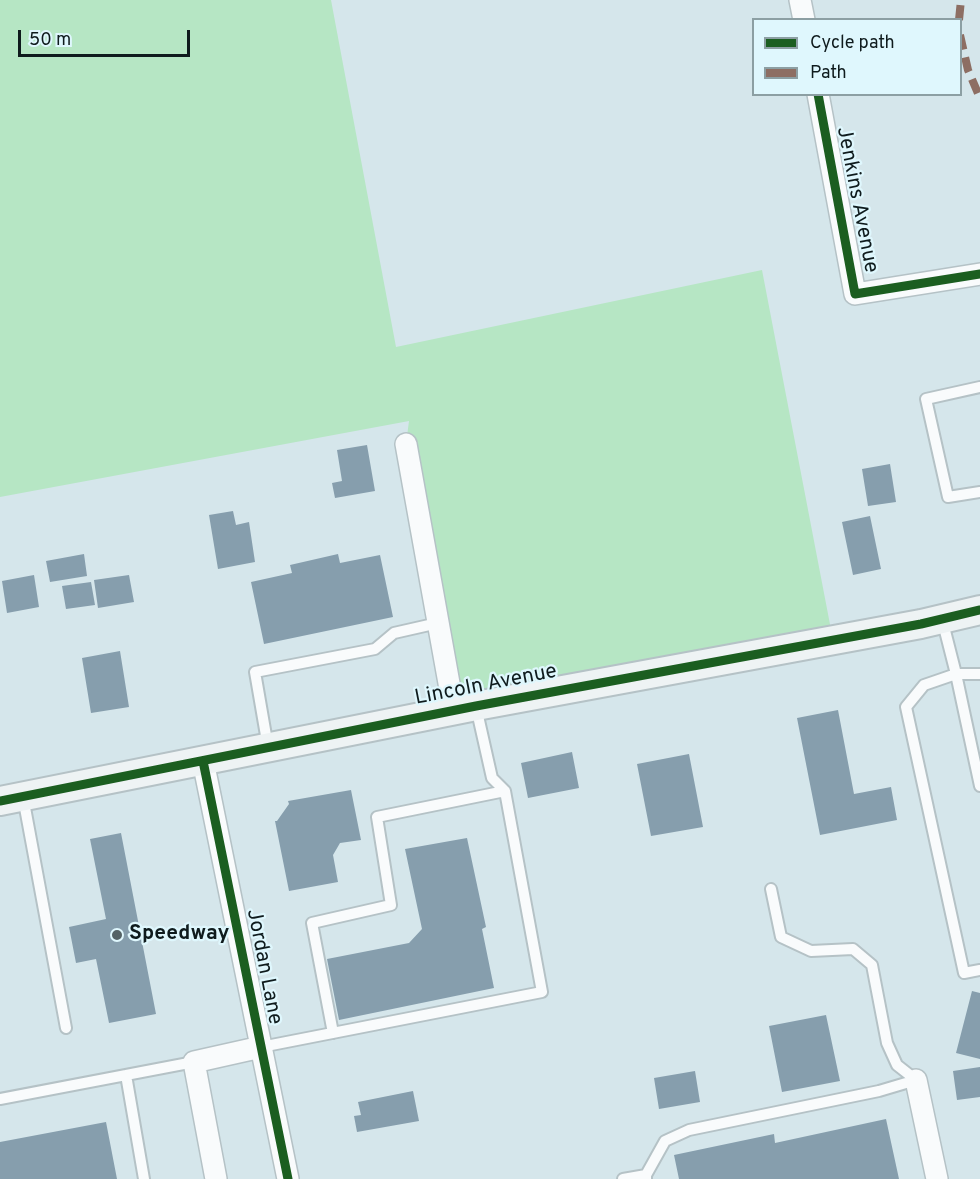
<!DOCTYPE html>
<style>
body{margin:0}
#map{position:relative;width:980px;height:1179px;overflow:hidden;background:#d5e6eb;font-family:Overpass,sans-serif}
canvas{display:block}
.legend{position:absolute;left:752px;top:18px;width:210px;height:78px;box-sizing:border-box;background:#dff7fd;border:2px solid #8c9fa3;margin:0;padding:8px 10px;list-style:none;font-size:18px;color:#0f1b1d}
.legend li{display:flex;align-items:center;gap:12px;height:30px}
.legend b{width:30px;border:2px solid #8c9fa3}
.scale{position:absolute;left:18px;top:30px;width:172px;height:27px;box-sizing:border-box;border:3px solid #0f1b1d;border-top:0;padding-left:8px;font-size:18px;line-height:21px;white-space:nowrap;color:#0f1b1d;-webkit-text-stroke:4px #dff7fd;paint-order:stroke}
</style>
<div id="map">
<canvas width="980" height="1179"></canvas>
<ul class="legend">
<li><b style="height:8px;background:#1b5e20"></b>Cycle path</li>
<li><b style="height:8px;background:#8d6e63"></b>Path</li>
</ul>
<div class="scale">50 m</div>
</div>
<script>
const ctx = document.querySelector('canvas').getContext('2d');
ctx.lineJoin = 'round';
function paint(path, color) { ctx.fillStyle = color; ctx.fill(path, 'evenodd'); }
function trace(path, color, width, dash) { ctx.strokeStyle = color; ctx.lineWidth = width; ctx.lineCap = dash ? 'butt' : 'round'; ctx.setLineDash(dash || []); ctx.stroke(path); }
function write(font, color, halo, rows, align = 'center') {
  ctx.font = font + ' Overpass,sans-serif'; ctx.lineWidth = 4.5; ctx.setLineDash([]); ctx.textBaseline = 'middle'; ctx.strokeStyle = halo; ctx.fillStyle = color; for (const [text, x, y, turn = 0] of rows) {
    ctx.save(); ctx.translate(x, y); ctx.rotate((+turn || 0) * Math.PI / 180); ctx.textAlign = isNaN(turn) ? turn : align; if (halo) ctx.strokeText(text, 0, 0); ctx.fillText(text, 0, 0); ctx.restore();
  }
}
paint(new Path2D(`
 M0,0H331L396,347L762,270L833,640L454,711L406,444L409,421L0,497Z`), '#b6e6c4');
paint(new Path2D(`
 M367,445L375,491L335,498L332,483L342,481L337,450Z
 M890,464L896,502L868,506L862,469Z
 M233,511L236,525L249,522L255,562L218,569L209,515Z
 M870,516L881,569L853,575L842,522Z
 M84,554L87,576L50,582L46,561Z
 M338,554L340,563L380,555L393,617L264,644L251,582L292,573L290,565Z
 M34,575L39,607L7,613L2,581Z
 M129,575L134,602L98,608L94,580Z
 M91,582L95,605L66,609L62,586Z
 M120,651L129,707L91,713L82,658Z
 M838,710L854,794L891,787L897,820L820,835L797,718Z
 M572,752L579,788L528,798L521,763Z
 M689,754L703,827L651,836L637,764Z
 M351,790L361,840L340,843L333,855L338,882L289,891L275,821H277L289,804L288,801Z
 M121,833L156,1014L109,1023L96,959L76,963L69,927L106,919L90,839Z
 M467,838L486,927L482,929L494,988L339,1020L327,959L409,943L422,929L405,849Z
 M972,991L980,993V1059L956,1053Z
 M826,1015L840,1081L782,1092L769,1026Z
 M980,1067V1097L957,1100L953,1071Z
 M695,1071L700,1102L659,1109L654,1078Z
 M413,1091L419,1121L357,1132L354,1116L361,1115L358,1102Z
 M886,1119L899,1179H679L674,1155L774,1134L775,1143Z
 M106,1122L117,1179H0V1142Z`), '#869ead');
const lane = new Path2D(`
 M980,387L926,399L948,497L980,492
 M942,619L956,674L980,786
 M980,674H956L924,685L906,707L964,973L980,970
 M268,747L255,672L375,649L394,633L438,623
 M23,797L66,1028
 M771,889L781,937L811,951L853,949L872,965L887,1043L897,1065L916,1080
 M333,1033L312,923L391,905L377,817L505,791
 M261,1047L542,992L505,791L492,778L476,707
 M126,1075L144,1179
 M0,1099L194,1062
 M646,1175L665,1141L689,1130L879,1091L916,1080
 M623,1179L646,1175V1179`);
const street = new Path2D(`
 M800,0L804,20
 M818,94L855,294L980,274
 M406,444L454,711
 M203,761L288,1179
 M916,1080L937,1179
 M216,1179L194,1062L261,1047`);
const secondary = new Path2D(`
 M0,801L476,706L921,624L980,610`);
trace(lane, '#b5c2c6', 14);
trace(street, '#b5c2c6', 24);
trace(secondary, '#b5c2c6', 32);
trace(lane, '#f9fbfc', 10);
trace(street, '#f9fbfc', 21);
trace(secondary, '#eef3f4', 28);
trace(new Path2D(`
 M959,20L961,0
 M960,35L968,70L980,98`), '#8d6e63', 8, [15, 8]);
trace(new Path2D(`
 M818,94L855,294L980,274
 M203,761L288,1179
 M0,801L476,706L921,624L980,610`), '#1b5e20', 9);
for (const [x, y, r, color] of [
 [117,935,6,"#546265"]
]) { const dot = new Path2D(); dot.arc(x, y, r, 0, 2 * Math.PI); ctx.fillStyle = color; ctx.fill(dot); trace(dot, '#dff7fd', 2); }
write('21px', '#0f1b1d', '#dff7fd', [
 ["Jenkins Avenue",856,200,79],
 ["Lincoln Avenue",486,686,-11],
 ["Jordan Lane",263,967,79]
]);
write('bold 21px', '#0f1b1d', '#dff7fd', [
 ["Speedway",129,935]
], 'left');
</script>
